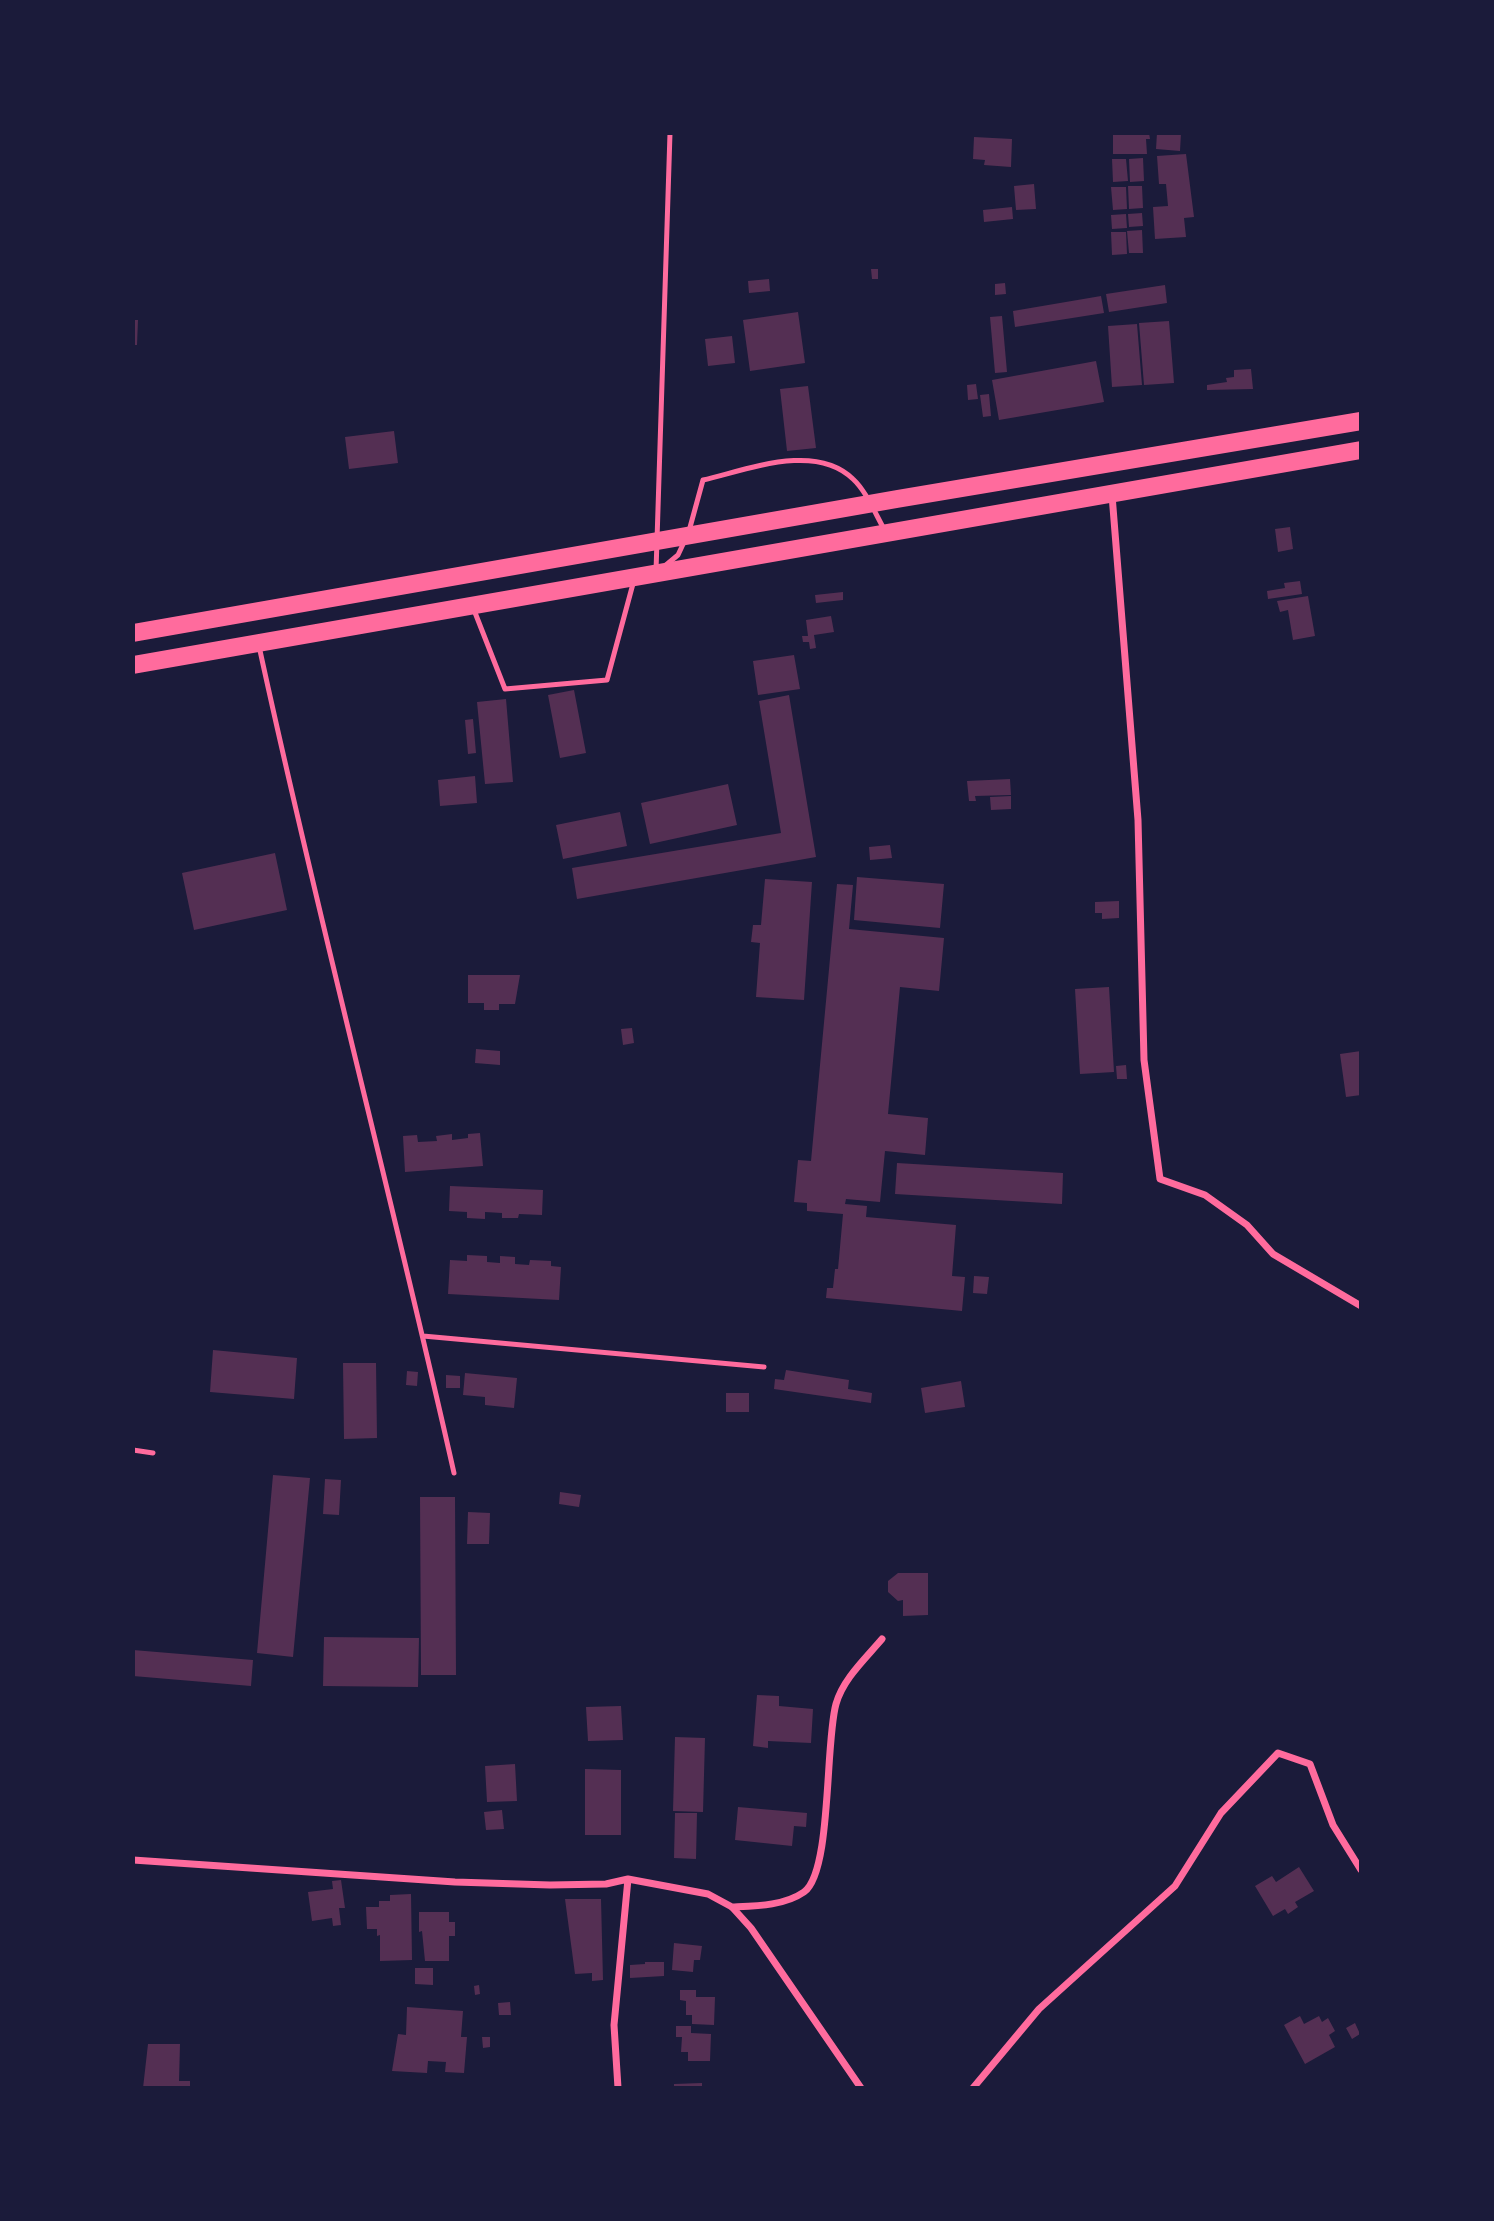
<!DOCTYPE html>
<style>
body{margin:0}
#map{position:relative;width:1494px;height:2221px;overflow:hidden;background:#1b1b3a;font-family:"Space Grotesk",sans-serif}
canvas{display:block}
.frame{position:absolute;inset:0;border:135px solid #1b1b3a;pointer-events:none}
</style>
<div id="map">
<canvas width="1494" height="2221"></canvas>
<div class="frame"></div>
</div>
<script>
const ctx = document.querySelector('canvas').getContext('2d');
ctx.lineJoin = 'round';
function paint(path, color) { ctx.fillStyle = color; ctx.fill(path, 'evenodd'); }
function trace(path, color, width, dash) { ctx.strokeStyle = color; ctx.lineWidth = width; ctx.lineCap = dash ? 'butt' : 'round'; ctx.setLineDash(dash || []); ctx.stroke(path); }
paint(new Path2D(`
 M1113,133H1149L1150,139H1146L1147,154H1113Z
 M1157,133H1181L1180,151L1156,149Z
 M974,137L1012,139L1011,167L984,165L985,160L973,159Z
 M1186,154L1194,217L1184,218L1186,237L1155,239L1153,207L1168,206L1166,184H1159L1157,156Z
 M1143,158L1144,181L1130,182L1129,159Z
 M1112,159H1126L1128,181L1113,182Z
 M1034,184L1036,209L1016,210L1014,186Z
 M1128,186H1142L1143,208L1129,209Z
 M1111,187H1126L1127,209L1113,210Z
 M1012,207L1013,219L984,222L983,210Z
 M1142,213L1143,226L1129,227L1128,214Z
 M1126,214L1127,228L1112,229L1111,215Z
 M1142,230L1143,253H1129L1127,231Z
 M1111,232H1126L1127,254L1112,255Z
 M871,269H878V279H872Z
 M769,279L770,291L749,293L748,281Z
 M1005,283L1006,294L995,295V284Z
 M1165,285L1167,303L1109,312L1106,294Z
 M1101,296L1104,313L1015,327L1013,311Z
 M798,312L805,363L750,371L743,320Z
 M1002,316L1007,372L995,373L990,317Z
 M133,320H138L137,345H133Z
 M1169,321L1174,383L1144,385L1139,323Z
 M1137,324L1142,385L1112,387L1108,326Z
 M732,336L735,363L708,366L705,339Z
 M1096,361L1104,402L999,420L992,380Z
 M1251,369L1253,389L1207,390V385L1227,382L1226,378L1234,377V370Z
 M976,384L978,399L968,400L967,385Z
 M808,386L816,448L787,451L780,389Z
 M989,394L991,416L983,417L980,395Z
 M394,431L398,463L349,469L345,437Z
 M1290,527L1293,549L1278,552L1275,529Z
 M1300,581L1302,594L1268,599L1267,591L1285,588L1284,583Z
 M843,592V600L816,603L815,595Z
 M1308,596L1315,636L1293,640L1288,610L1280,612L1277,601Z
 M831,616L834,632L814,635L816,648L810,649L809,642H803L802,636H808L806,620Z
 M794,655L800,689L758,695L753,661Z
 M574,690L586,753L560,758L548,695Z
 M789,695L816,857L577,899L572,868L781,833L759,701Z
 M506,699L513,782L485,784L477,702Z
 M473,719L476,753L468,754L465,720Z
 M475,776L477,803L440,806L438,780Z
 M1010,779L1011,795L975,796L976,801H969L967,781Z
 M728,784L737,825L650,844L641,803Z
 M1011,796V809L991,810L990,797Z
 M620,812L627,846L563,859L556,825Z
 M890,845L892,858L870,860L869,847Z
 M275,853L287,910L194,930L182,873Z
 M857,877L944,884L940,928L854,920Z
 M765,879L812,882L804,1000L756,997L760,943L751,942L753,925H761Z
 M837,884L853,885L849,929L944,938L939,991L900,987L888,1114L928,1118L925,1155L885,1151L880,1202L846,1199L845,1204L867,1206L866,1217L956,1225L952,1276L965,1277L962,1311L826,1298L827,1288H833L835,1269H838L843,1214L807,1211V1203L794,1202L798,1160L811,1161Z
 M1119,901V918L1102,919V913H1095V902Z
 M468,975H520L515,1004H499V1010H484V1003H468Z
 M1109,987L1114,1072L1080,1074L1075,989Z
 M632,1028L634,1043L623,1045L621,1029Z
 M476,1049L500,1051V1065L475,1063Z
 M1361,1051V1095L1346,1097L1340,1054Z
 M1126,1065L1127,1079H1117L1116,1066Z
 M480,1133L483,1166L405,1172L403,1136L417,1135L418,1142L437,1141L436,1136L452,1134V1140L468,1138V1134Z
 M897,1163L1063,1173L1062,1204L895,1194Z
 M450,1186L543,1190L542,1215L519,1214L518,1218H502V1213L485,1212V1219L467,1218V1212L449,1211Z
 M467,1255L487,1256V1262L500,1263V1256L515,1257V1264L529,1265L530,1260L551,1261V1266L561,1267L559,1300L448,1294L450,1260L467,1261Z
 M974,1276L989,1277L987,1294L973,1293Z
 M213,1350L297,1358L294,1399L210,1392Z
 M343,1363H376L377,1438L344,1439Z
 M786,1370L849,1380L848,1389L872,1393L871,1403L774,1389L775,1379L784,1380Z
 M407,1371L418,1372L417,1386L406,1385Z
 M465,1373L517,1378L514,1408L485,1405V1397L463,1395Z
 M446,1375L460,1376V1388H446Z
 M961,1381L965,1407L925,1413L921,1388Z
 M726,1393H749V1412H726Z
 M273,1475L310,1478L293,1657L257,1653Z
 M325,1479L341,1480L339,1515L323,1514Z
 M560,1492L581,1495L579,1507L559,1504Z
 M420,1497H455L456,1675H421Z
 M468,1512L490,1513L489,1544H467Z
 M898,1573H928V1615L903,1616V1600L898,1601L888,1592V1581Z
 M324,1637L419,1638L418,1687L323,1686Z
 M133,1650L253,1660L251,1686L133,1676Z
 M757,1695L779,1696V1706L813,1709L811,1743L768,1741V1748L753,1746Z
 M621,1706L623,1740L588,1741L586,1707Z
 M675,1737L705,1738L703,1812L673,1811Z
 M515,1764L517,1801L487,1802L485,1766Z
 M585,1769L621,1770V1835H585Z
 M738,1807L807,1813L806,1827L794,1826L792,1846L735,1840Z
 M502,1810L504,1829L486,1830L484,1812Z
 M675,1813H697L696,1859L674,1858Z
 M1299,1867L1314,1891L1295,1902L1298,1907L1288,1914L1285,1909L1273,1916L1255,1886L1272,1876L1276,1882Z
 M341,1880L345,1908H339L341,1925L333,1926L332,1918L312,1921L308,1892L333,1889L332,1881Z
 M411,1894L412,1960L380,1961V1935L377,1936V1929H367L366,1907H379V1901H390V1895Z
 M565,1899H601L603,1980L592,1981V1973L575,1974Z
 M419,1912H449V1922H455V1936H449V1961H425L422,1931L419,1932Z
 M674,1943L702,1946L700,1960H694L693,1972L672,1970Z
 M645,1962H664V1976L630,1978V1965L645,1964Z
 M415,1968H433V1985L415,1984Z
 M479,1985L480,1994L475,1995L474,1986Z
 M680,1990H696V1997H715L714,2025L692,2024V2015H686V2001L680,2000Z
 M510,2002L511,2015H499L498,2003Z
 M407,2007L463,2011L461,2037H467L464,2073L445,2072L446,2062L428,2061L427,2073L392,2071L398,2034L406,2035Z
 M1300,2016L1304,2024L1319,2016L1322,2022L1328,2018L1335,2031L1329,2035L1335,2047L1305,2064L1284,2025Z
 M1355,2023L1360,2034L1352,2039L1346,2028Z
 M676,2026H691V2033L711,2034L710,2061H688V2052H681L682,2037H676Z
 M482,2037H490V2047L483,2048Z
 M148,2044H180L179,2081H190V2088H143Z
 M702,2083V2088H674V2084Z`), '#542f53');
trace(new Path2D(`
 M689,531L703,480C747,470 815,442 853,479C866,491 875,513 884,529
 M666,565L678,555L685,540
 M656,571L670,133
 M474,610L505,689L607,680L634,580
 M259,646C319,923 392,1197 454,1473
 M423,1336L764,1367
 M133,1450L153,1453`), '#ff6b9d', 5);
trace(new Path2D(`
 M1112,495L1138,820L1144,1060L1160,1179L1205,1195L1247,1225L1273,1254L1361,1306
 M133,1860L455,1882L550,1885L606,1884L628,1879L708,1894L732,1907L751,1928L861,2088
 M732,1907C755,1906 784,1906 804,1892C832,1872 825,1742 836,1704C843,1679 865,1659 882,1639
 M618,2088L614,2025L628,1879
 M973,2088L1039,2009L1175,1886L1221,1813L1278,1753L1310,1764L1333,1825L1361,1870`), '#ff6b9d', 7);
trace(new Path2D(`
 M133,633L897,499L1361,421
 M133,665L1361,450`), '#ff6b9d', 18);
</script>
